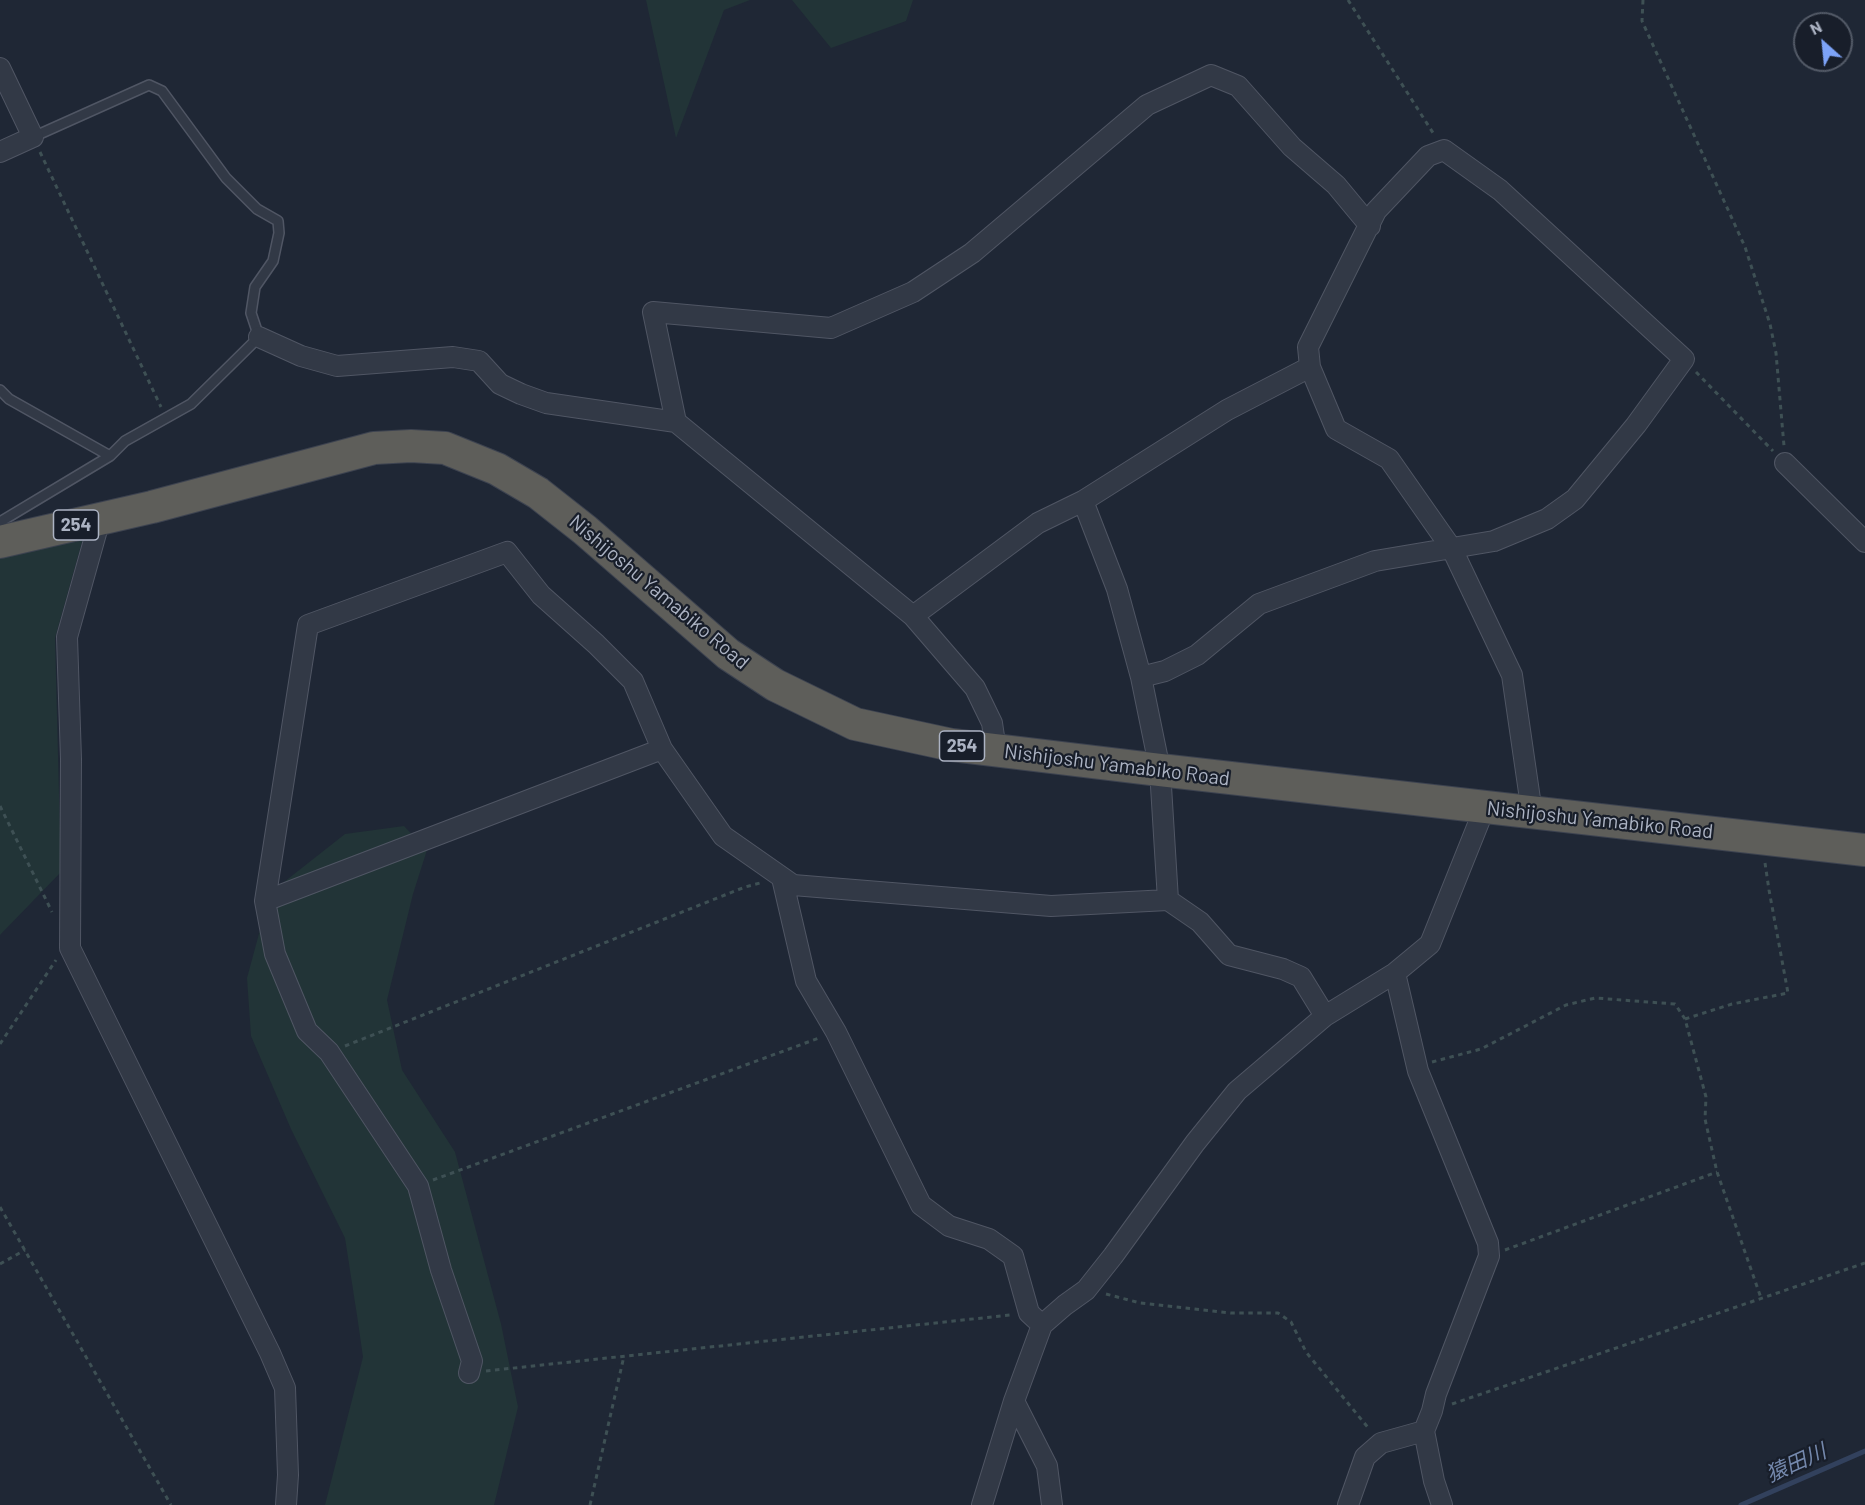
<!DOCTYPE html>
<meta charset="utf-8">
<style>
body{margin:0}
#map{position:relative;width:1865px;height:1505px;overflow:hidden;background:#1f2735;font-family:Barlow,sans-serif}
canvas{display:block}
.north{position:absolute;left:1793px;top:12px;width:60px;height:60px;box-sizing:border-box;background:#181e2a;border:2px solid #535a67;border-radius:50%;rotate:333deg;font-size:16px;font-weight:700;line-height:24px;text-align:center;color:#acb3c3}
.north::after{content:'';display:block;margin:auto;width:21px;height:27px;background:#7da3f7;clip-path:polygon(50% 0,100% 100%,50% 72%,0 100%)}
</style>
<div id="map">
<canvas width="1865" height="1505"></canvas>
<div class="north">N</div>
</div>
<script>
const ctx = document.querySelector('canvas').getContext('2d');
ctx.lineJoin = 'round';
function paint(path, color) { ctx.fillStyle = color; ctx.fill(path, 'evenodd'); }
function trace(path, color, width, dash) { ctx.strokeStyle = color; ctx.lineWidth = width; ctx.lineCap = dash ? 'butt' : 'round'; ctx.setLineDash(dash || []); ctx.stroke(path); }
function write(font, color, halo, rows, align = 'center') {
  ctx.font = font + ' Barlow,"Noto Sans JP",sans-serif'; ctx.lineWidth = 4.5; ctx.setLineDash([]); ctx.textBaseline = 'middle'; ctx.strokeStyle = halo; ctx.fillStyle = color; for (const [text, x, y, turn = 0] of rows) {
    ctx.save(); ctx.translate(x, y); ctx.rotate((+turn || 0) * Math.PI / 180); ctx.textAlign = isNaN(turn) ? turn : align; if (halo) ctx.strokeText(text, 0, 0); ctx.fillText(text, 0, 0); ctx.restore();
  }
}
paint(new Path2D(`
 M646,0H750L724,10L676,138Z
 M792,0H913L906,21L831,48Z
 M85,531L55,638L61,872L0,935V553Z
 M404,826L427,850L413,894L387,1000L402,1070L455,1152L501,1324L518,1407L494,1505H325L363,1357L358,1322L345,1238L291,1129L251,1036L247,978L270,893L345,834Z`), '#223437');
trace(new Path2D(`
 M1741,1505L1865,1451`), '#32415d', 5);
const service = new Path2D(`
 M0,390L9,399L110,456
 M0,522L110,456L125,441L191,404L259,337L251,313L255,287L273,261L279,233L278,221L257,209L226,178L162,91L149,85L33,137`);
const minor = new Path2D(`
 M0,68L33,137L0,152
 M259,337L301,356L337,366L453,357L479,361L500,384L521,394L546,403L676,422L913,616L975,688L992,723L996,750
 M676,422L653,312L831,328L913,292L972,253L1147,105L1211,75L1238,86L1292,147L1336,185L1370,226
 M1785,463L1865,542
 M1083,501L1117,589L1141,677L1160,770L1168,900
 M100,519L67,637L71,759L70,948L270,1353L285,1388L288,1475L286,1505
 M913,616L1038,523L1083,501L1227,410L1310,367
 M1141,677L1165,671L1197,655L1259,604L1375,561L1494,541L1547,519L1575,499L1636,425L1684,359L1500,190L1444,150L1428,156L1376,211L1308,347L1310,367L1336,429L1389,459L1452,549L1512,675L1532,813
 M782,878L806,981L836,1032L921,1205L949,1226L989,1239L1013,1256L1029,1313L1042,1325
 M265,901L662,749
 M1395,973L1418,1071L1488,1243L1489,1256L1436,1394L1432,1411L1424,1431L1434,1481L1442,1505
 M469,1373L472,1361L441,1270L418,1186L329,1052L307,1031L275,954L265,901L308,625L507,552L541,595L596,644L633,681L662,749L723,836L793,885L1051,906L1168,900L1200,922L1229,955L1283,969L1301,977L1325,1016
 M1014,1401L1047,1466L1052,1505
 M982,1505L1014,1401L1042,1325L1065,1305L1086,1290L1113,1256L1195,1143L1237,1091L1325,1016L1395,973L1430,944L1485,807
 M1348,1505L1365,1457L1381,1443L1424,1431`);
const trunk = new Path2D(`
 M0,542L152,507L374,448L411,446L445,448L497,469L538,493L585,530L728,654L775,685L855,724L952,745L1160,770L1865,850`);
trace(service, '#505664', 12);
trace(minor, '#505664', 22);
trace(trunk, '#3d4350', 34);
trace(new Path2D(`
 M1348,0L1435,136
 M1643,0L1642,21L1745,247L1770,324L1776,353L1784,446
 M40,152L161,407
 M1696,372L1773,451
 M0,806L52,912
 M1685,1019L1732,1004L1788,993L1769,890L1765,863
 M0,1044L56,960
 M345,1046L745,887L760,883
 M1432,1062L1481,1049L1566,1005L1595,998L1675,1004L1685,1019L1706,1097L1705,1119L1717,1172L1761,1298
 M433,1180L819,1038
 M0,1207L171,1505
 M1505,1250L1717,1172
 M0,1264L25,1250
 M1106,1294L1140,1303L1231,1313H1278L1291,1322L1306,1352L1370,1430
 M486,1371L1010,1315
 M1452,1404L1865,1263
 M590,1505L624,1356`), '#3e5054', 3, [4.5, 4.5]);
trace(service, '#323946', 9);
trace(minor, '#323946', 20);
trace(trunk, '#5e5e5a', 32);
for (const [x, y, w] of [
 [76,525,45],
 [962,746,45]
]) { const box = new Path2D(); box.roundRect(x - w / 2, y - 15, w, 30, 4.5); ctx.fillStyle = '#181e2a'; ctx.fill(box); trace(box, '#acb3c3', 1.5); }
write('bold 18px', '#acb3c3', null, [
 ["254",76,525],
 ["254",962,746]
]);
write('20px', '#acb3c3', '#181e2a', [
 ["Nishijoshu Yamabiko Road",659,592,40],
 ["Nishijoshu Yamabiko Road",1117,765,7],
 ["Nishijoshu Yamabiko Road",1600,820,6]
]);
write('italic 21px', '#7488ac', '#181e2a', [
 ["猿田川",1796,1463,-24]
]);
</script>
